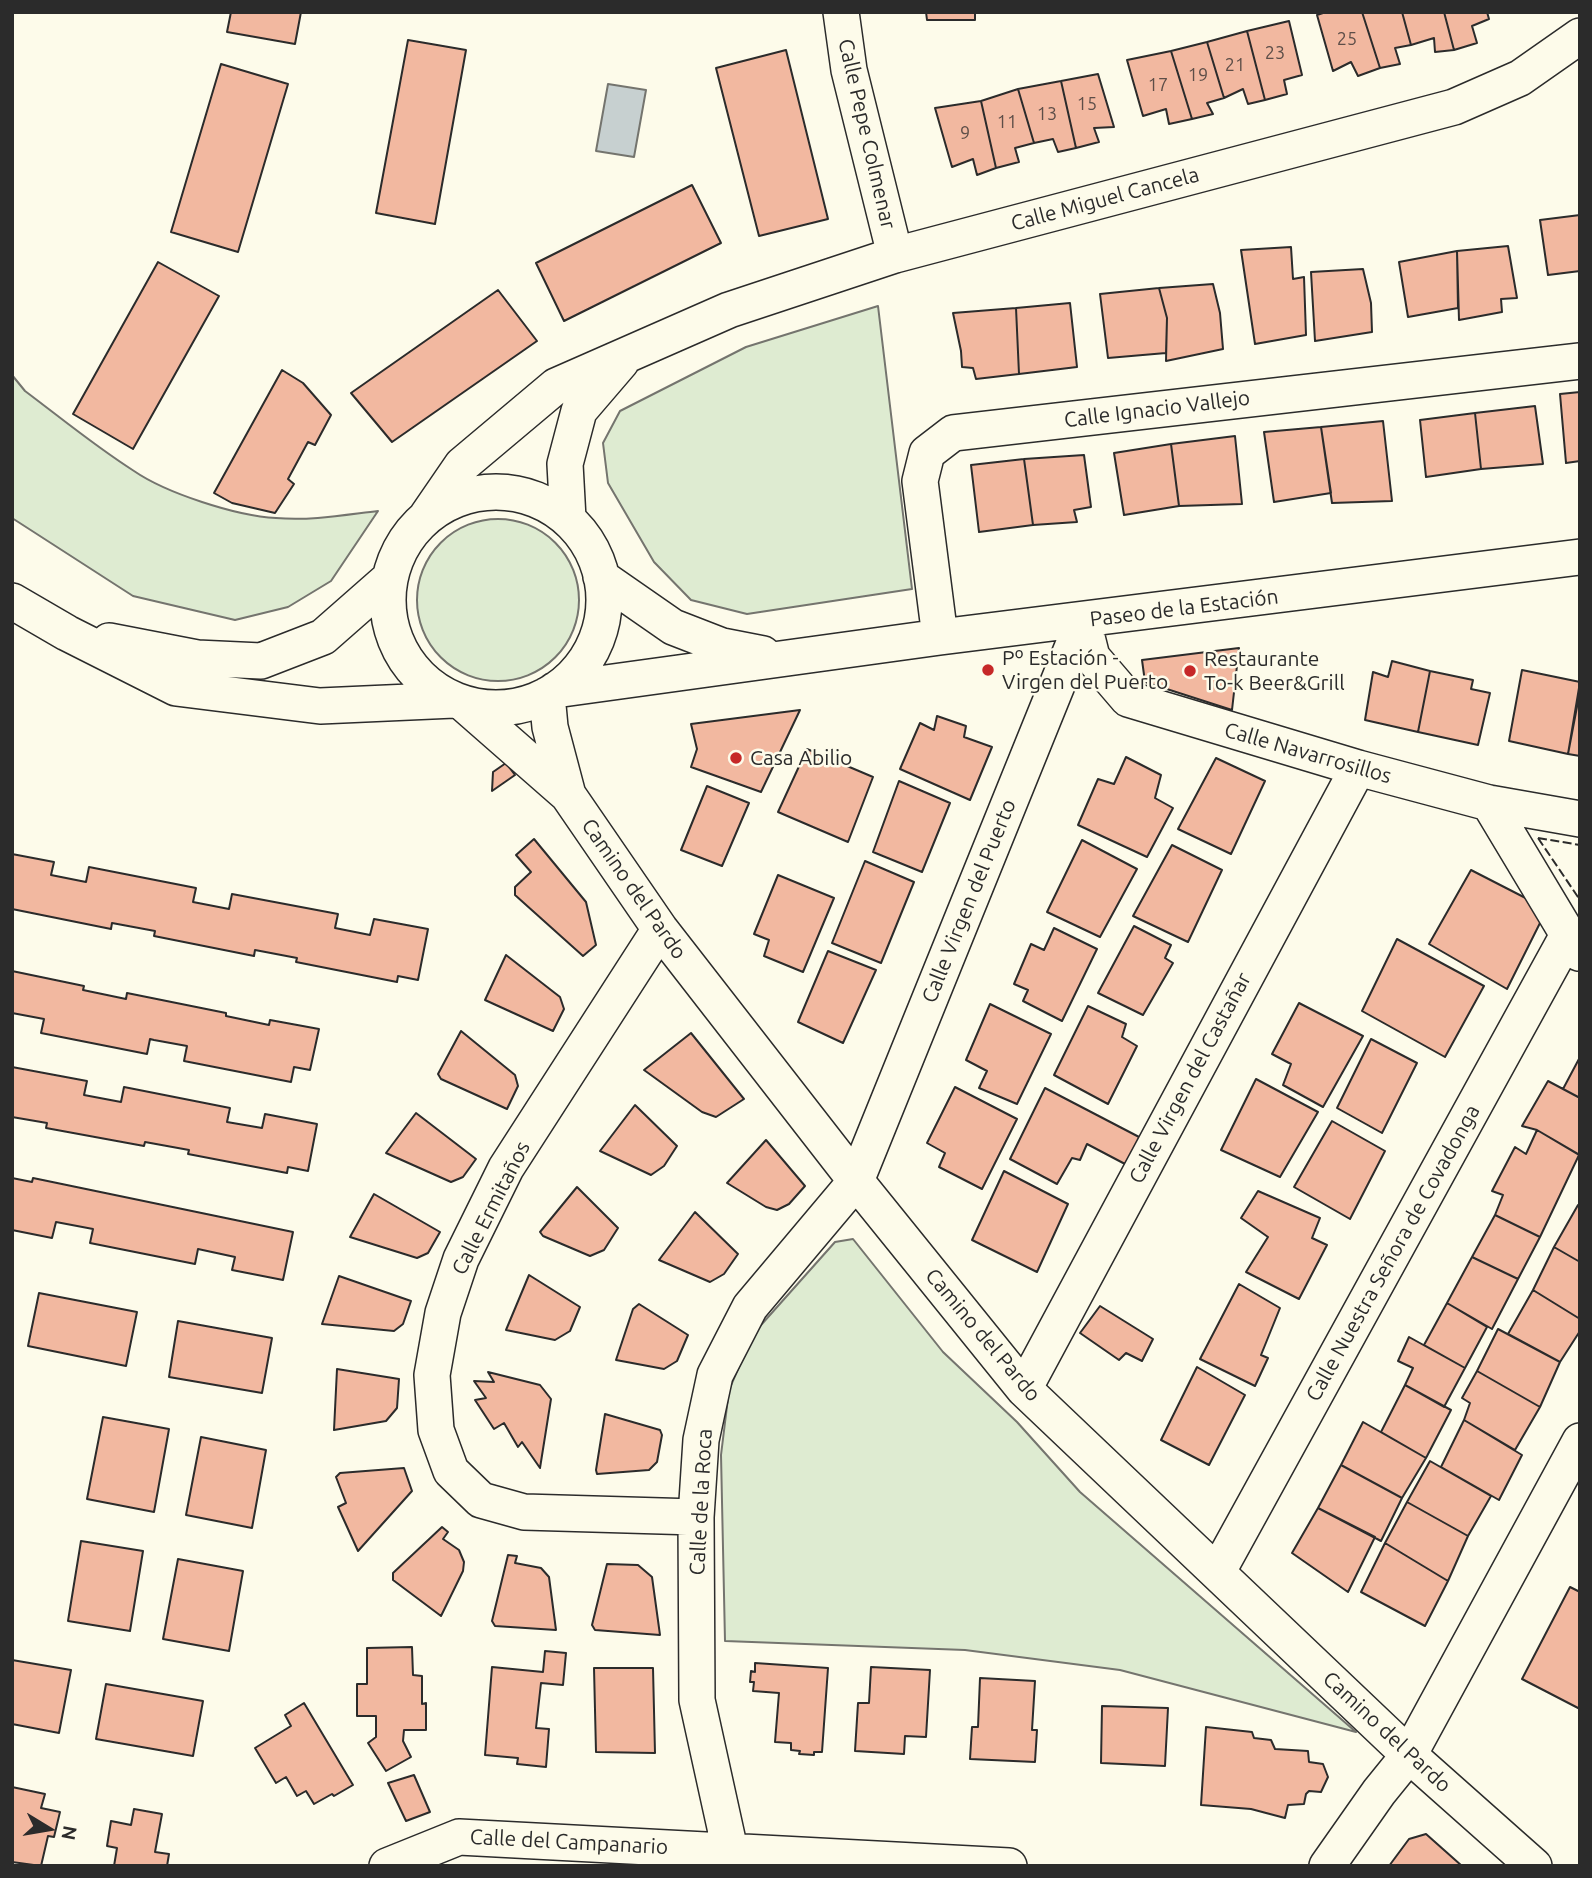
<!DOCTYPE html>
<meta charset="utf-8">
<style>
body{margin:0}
#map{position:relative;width:1592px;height:1878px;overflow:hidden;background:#fdfbea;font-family:Ubuntu,sans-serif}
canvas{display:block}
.frame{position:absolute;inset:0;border:14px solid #2b2b2b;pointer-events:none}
.north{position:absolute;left:14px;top:1794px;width:70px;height:70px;-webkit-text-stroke:5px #fdfbea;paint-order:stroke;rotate:101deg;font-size:19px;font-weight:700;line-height:28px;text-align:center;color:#2b2b2b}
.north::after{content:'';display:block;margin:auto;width:24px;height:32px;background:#2b2b2b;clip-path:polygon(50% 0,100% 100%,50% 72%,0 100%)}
</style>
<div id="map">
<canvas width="1592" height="1878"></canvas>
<div class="frame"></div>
<div class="north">N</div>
</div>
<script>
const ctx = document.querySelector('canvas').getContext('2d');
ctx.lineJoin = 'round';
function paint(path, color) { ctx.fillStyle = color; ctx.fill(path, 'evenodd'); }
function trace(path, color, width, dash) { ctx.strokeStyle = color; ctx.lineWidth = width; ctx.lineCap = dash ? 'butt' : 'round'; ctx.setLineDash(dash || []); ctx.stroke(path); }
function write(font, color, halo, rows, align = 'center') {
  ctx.font = font + ' Ubuntu,sans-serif'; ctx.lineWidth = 5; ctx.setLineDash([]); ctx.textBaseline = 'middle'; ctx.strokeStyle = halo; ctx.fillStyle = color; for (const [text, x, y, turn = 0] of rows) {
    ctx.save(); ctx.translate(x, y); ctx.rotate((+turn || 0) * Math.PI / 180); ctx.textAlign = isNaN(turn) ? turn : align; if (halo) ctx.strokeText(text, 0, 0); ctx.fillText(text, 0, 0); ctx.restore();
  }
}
const green = new Path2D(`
 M878,306L912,589L747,614L691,600L654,562L608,483L603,443L620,411L746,347Z
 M12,375L25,391C61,418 96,447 134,471C166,493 236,516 276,518C310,521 344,515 378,511L331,581L288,607L235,620L133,596L12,518Z
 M417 600a81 81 0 1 1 162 0a81 81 0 1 1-162 0Z
 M853,1239L943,1352L1017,1422L1080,1492L1356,1732L1120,1670L965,1650L725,1641L721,1455L729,1390L753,1334L835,1242Z`);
paint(green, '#deebd1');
trace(green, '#74746e', 2);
const water = new Path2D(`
 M608,84L646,90L634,157L596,151Z`);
paint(water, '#c7d0d0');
trace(water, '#74746e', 2);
const building = new Path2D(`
 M231,12H301L295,44L227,32Z
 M926,12H975V20H927Z
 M1326,12H1362L1380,68L1358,76L1351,62L1333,71L1317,15Z
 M1362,12H1402L1411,45L1395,48L1400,64L1380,68Z
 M1402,12H1444L1454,50L1435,52L1434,38L1411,45Z
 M1444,12H1487L1489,19L1472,26L1477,43L1454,50Z
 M1289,21L1302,75L1284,80L1287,94L1265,100L1247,31Z
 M1247,31L1265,100L1248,104L1243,89L1224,98L1207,42Z
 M408,40L466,50L435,224L376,213Z
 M1207,42L1224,98L1207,103L1213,114L1192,119L1171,51Z
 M786,50L828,219L759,236L716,68Z
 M1171,51L1192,119L1169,124L1166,109L1143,116L1127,60Z
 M221,64L288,84L238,252L171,232Z
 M1098,74L1114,127L1094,128L1099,142L1076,148L1061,81Z
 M1061,81L1076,148L1058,152L1053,139L1034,143L1018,89Z
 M1018,89L1034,143L1015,148L1019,162L996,168L981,101Z
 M981,101L996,168L977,175L973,159L952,167L935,108Z
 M692,185L721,243L564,321L536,263Z
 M1580,215V271L1548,275L1540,220Z
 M1508,246L1517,298L1501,299L1502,312L1459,320L1457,251Z
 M1291,247L1293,279L1304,277L1306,335L1255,344L1241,250Z
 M1457,251L1458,308L1408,317L1399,262Z
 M158,262L219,296L133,449L73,414Z
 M1363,269L1371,303L1372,332L1315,341L1311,272Z
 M1213,284L1220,313L1223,349L1166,361L1167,318L1159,288Z
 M1159,288L1167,318L1166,353L1108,358L1100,294Z
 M498,290L537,341L392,442L351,393Z
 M1070,303L1077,367L1019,374L1016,308Z
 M1016,308L1019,374L976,379L973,368L962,367L961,351L953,313Z
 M282,370L303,383L331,415L315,445L308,442L288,479L294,484L275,513L232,503L214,493Z
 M1580,392V461L1566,463L1560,394Z
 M1535,406L1543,464L1481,469L1475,413Z
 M1475,413L1481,469L1426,477L1420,420Z
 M1383,421L1392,501L1332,503L1321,427Z
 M1321,427L1331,493L1274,502L1264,432Z
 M1235,436L1242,504L1179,506L1171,444Z
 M1171,444L1179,506L1124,515L1114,453Z
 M1084,455L1091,507L1074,510L1077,522L1033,525L1024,459Z
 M1024,459L1033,525L979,532L971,465Z
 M1239,648L1232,710L1145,682L1142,660Z
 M1392,661L1430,671L1418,732L1365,720L1373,672L1388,677Z
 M1522,670L1580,682L1568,754L1509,741Z
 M1430,671L1473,680L1471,689L1490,693L1478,745L1418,732Z
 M1580,691V756L1568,754Z
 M800,710L761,792L691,767L697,749L691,724Z
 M937,716L966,726L964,737L992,747L970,800L900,769L920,723L934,730Z
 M807,749L873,777L848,842L778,812Z
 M1126,757L1161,775L1155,798L1173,808L1147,857L1078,825L1098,779L1114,784Z
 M1216,758L1265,781L1231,854L1178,829Z
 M506,763L515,775L492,791L493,772Z
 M899,781L950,803L922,872L873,852Z
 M707,786L749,803L722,866L681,850Z
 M534,839L586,902L596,945L583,956L515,895V887L531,872L516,855Z
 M1082,840L1137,869L1100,937L1047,912Z
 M1172,845L1222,870L1188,942L1133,916Z
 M12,854L54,862L51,875L86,882L89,867L196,888L193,902L229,909L232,894L338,914L335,928L370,935L374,919L428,929L418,980L398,976L397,982L296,962L297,958L255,950L254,956L154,936L155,931L112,923L111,929L12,909Z
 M865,861L914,882L881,963L832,943Z
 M1471,870L1547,909L1507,989L1429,944Z
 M778,875L834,898L803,972L764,956L769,940L754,934Z
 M1134,926L1171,945L1165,958L1173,963L1143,1015L1098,993Z
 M1054,928L1097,949L1062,1021L1023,1001L1028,990L1014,984L1031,944L1044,950Z
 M1397,939L1484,986L1445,1057L1362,1011Z
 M828,951L876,970L843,1043L798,1022Z
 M506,955L560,997L564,1009L553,1031L485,1000Z
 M12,971L84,986L83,990L126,999L127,993L226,1013V1016L269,1025L270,1020L319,1029L310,1070L294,1067L291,1082L184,1061L187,1046L154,1040L150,1039L147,1054L41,1033L44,1019L12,1013Z
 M1299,1003L1363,1036L1323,1107L1283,1085L1291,1064L1272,1054Z
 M990,1004L1051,1034L1017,1104L979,1088L987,1071L966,1060Z
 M1088,1006L1126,1024L1122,1037L1137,1046L1108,1104L1054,1075Z
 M461,1031L515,1075L518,1086L507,1109L441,1079L438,1074Z
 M691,1033L744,1099L716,1117L702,1112L644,1070Z
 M1371,1039L1417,1063L1382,1133L1337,1108Z
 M1580,1057V1098L1563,1089Z
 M12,1067L87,1081L84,1095L121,1102L124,1087L230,1108L227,1122L262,1128L265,1114L317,1124L308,1171L288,1167L287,1173L188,1154L189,1150L145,1142L144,1146L46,1128L47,1123L12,1117Z
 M1256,1079L1318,1112L1280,1177L1221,1150Z
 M1548,1081L1580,1098V1155L1537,1130L1522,1126Z
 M955,1087L1017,1119L982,1189L939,1167L945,1153L927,1143Z
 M1045,1088L1141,1138L1125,1164L1087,1144L1080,1160L1072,1158L1057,1184L1010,1159Z
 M635,1105L677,1146L664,1166L651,1175L600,1151Z
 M416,1113L476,1159L463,1177L451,1182L386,1153Z
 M1332,1121L1385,1151L1350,1219L1294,1187Z
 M1537,1130L1579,1155L1540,1237L1495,1215L1503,1195L1492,1191L1515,1147L1526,1154Z
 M766,1140L805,1186L789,1204L777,1210L766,1207L727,1183Z
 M1004,1171L1068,1204L1037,1272L972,1240Z
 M12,1178L32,1182L33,1178L293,1232L283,1280L232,1270L235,1257L198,1249L195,1264L90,1243L93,1229L56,1222L52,1238L12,1230Z
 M577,1187L618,1228L604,1250L590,1256L543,1236L540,1232Z
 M1258,1191L1320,1218L1312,1238L1327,1245L1299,1299L1246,1272L1268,1237L1241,1218Z
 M374,1194L440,1232L428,1253L417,1258L350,1237Z
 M1578,1205L1580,1206V1262L1554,1247Z
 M695,1212L738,1254L724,1274L710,1282L659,1260Z
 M1495,1215L1540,1237L1518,1279L1472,1257Z
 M1554,1247L1580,1262V1319L1533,1290Z
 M1472,1257L1518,1279L1492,1329L1447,1303Z
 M529,1275L580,1307L570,1331L555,1340L506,1330Z
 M339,1276L411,1301L403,1324L394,1331L322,1324Z
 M1239,1284L1280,1308L1261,1355L1268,1358L1255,1386L1200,1359Z
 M1533,1290L1580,1319V1331L1560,1362L1508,1334Z
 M39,1293L137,1312L126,1366L28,1346Z
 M1447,1303L1487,1327L1465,1368L1424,1345Z
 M639,1304L688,1335L677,1361L664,1369L616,1360L633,1309Z
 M1100,1306L1153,1339L1142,1361L1126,1353L1119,1360L1080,1333Z
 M178,1321L272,1338L262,1393L169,1377Z
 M1498,1329L1560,1362L1540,1407L1477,1371Z
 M1409,1337L1465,1368L1444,1407L1405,1385L1413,1368L1398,1361Z
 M1197,1367L1245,1395L1209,1465L1161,1440Z
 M337,1369L399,1379L397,1408L386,1421L334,1430Z
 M1477,1371L1540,1407L1515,1450L1464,1420L1470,1403L1462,1398Z
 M488,1372L540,1385L551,1399L540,1468L522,1442L518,1447L504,1423L494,1429L475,1400L486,1398L474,1381L494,1382Z
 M1405,1385L1451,1410L1426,1458L1381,1432Z
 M605,1414L660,1430L662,1435L657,1462L649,1470L597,1474L596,1470Z
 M103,1417L169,1429L154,1512L87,1499Z
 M1464,1420L1522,1455L1499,1500L1441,1467Z
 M1363,1422L1426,1458L1402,1498L1341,1465Z
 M201,1437L266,1450L252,1528L186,1515Z
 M1430,1461L1491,1496L1468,1536L1407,1502Z
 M1341,1465L1402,1498L1381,1541L1318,1508Z
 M404,1468L412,1491L358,1551L338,1507L346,1503L336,1477L340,1473Z
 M1407,1502L1468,1536L1448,1581L1385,1543Z
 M1318,1508L1375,1537L1348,1592L1292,1553Z
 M442,1527L448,1532L443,1539L459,1550L464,1562L463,1571L441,1616L393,1580V1573Z
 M81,1541L143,1551L130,1631L68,1621Z
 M1385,1543L1448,1581L1425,1626L1361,1592Z
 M508,1555L517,1556L515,1563L541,1568L549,1577L556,1630L495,1626L492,1621Z
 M178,1559L243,1571L229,1651L163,1639Z
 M607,1564L638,1565L652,1577L660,1635L595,1630L592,1625Z
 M1570,1587L1580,1592V1709L1522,1679Z
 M412,1647L413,1675L422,1676V1704L426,1703V1730H404L403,1741L411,1757L386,1771L368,1743L376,1737V1716H357V1684H367V1648Z
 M545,1651L566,1653L563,1685L541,1683L536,1728L549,1729L546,1767L517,1764L518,1758L485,1755L492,1667L543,1672Z
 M12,1660L71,1670L59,1733L12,1724Z
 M755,1663L828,1668L822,1752H814V1755L799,1754L800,1751L791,1750V1743L775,1742L779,1693L753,1691L754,1682H750L751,1671L755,1672Z
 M871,1667L930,1670L926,1737L905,1736L904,1754L855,1751L858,1703H869Z
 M594,1668H653L655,1753L596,1752Z
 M980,1678L1035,1681L1032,1730H1037L1035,1762L970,1759L972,1727H978Z
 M106,1684L203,1701L193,1756L96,1739Z
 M304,1703L353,1785L334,1796L332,1794L314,1804L306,1791L297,1796L286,1777L276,1783L255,1748L291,1726L285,1715Z
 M1102,1706L1168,1708L1165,1766L1101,1763Z
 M1206,1727L1252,1732L1254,1738L1271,1740L1275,1749L1308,1751L1309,1762L1323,1764L1328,1777L1321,1792L1309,1791L1306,1794L1304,1804L1288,1805L1285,1818L1251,1809L1201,1805Z
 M414,1775L430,1812L406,1821L388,1783Z
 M12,1787L45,1794L41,1808L60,1812L54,1837L48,1836L41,1866L12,1862Z
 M134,1809L162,1814L155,1852L169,1854L167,1866H114L117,1848L107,1846L111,1821L131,1825Z
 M1426,1834L1462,1866H1389L1409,1839Z`);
paint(building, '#f2b8a0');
trace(building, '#2b2b2b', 2);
const minor = new Path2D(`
 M841,12L849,70L895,255
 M388 600a108 108 0 1 1 216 0a108 108 0 1 1-216 0Z
 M427,516L462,465L556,386L729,310L895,255L1454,107L1520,78L1580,36
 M568,519L565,464L579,411L621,362
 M601,577L673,627L722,646L763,654
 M12,601L67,633L176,688L320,706L454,700
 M1083,621L1092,657L1128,699L1358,768L1489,803L1580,819
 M940,637L920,481L927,453L953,433L1580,361
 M109,641L197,658L261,661L323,637L389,579
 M555,690L940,637L1580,557
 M547,695L550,727L568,795
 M463,703L568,795L660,929L856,1181L1024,1389L1409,1755L1534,1866
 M1489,803L1579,953
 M660,929L506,1168L461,1259L443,1313L432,1375L436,1430L451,1471L481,1500L524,1512L696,1517
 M1024,1389L1358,768
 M1218,1571L1568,935
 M387,1866L459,1837L1009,1866
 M737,1866L730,1850L697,1700L696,1517L701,1440L715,1375L750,1307L856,1181L1083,621
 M1327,1866L1379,1792L1409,1755L1580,1441`);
trace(minor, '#2b2b2b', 38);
trace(minor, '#fdfbea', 35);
trace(new Path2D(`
 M1538,838L1580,900
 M1538,838L1580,845`), '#2b2b2b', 2, [9, 3.5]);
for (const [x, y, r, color] of [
 [988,670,7,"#c62828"],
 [1190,671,7,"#c62828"],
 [736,758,7,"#c62828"]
]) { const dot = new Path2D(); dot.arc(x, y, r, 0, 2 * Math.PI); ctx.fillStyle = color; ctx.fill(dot); trace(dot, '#fdfbea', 2.5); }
write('18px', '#5d4e48', null, [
 ["25",1347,39],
 ["23",1275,53],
 ["21",1235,65],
 ["19",1198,75],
 ["17",1158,85],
 ["15",1087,104],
 ["13",1047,114],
 ["11",1007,122],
 ["9",965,133]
]);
write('21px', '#2b2b2b', '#fdfbea', [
 ["Calle Pepe Colmenar",867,134,77],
 ["Calle Miguel Cancela",1105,199,-15],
 ["Calle Ignacio Vallejo",1157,409,-7],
 ["Paseo de la Estación",1184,608,-7],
 ["Calle Navarrosillos",1308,753,16],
 ["Camino del Pardo",634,889,55],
 ["Calle Virgen del Puerto",969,901,-68],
 ["Calle Virgen del Castañar",1190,1078,-62],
 ["Calle Ermitaños",491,1208,-63],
 ["Calle Nuestra Señora de Covadonga",1393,1253,-61],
 ["Camino del Pardo",983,1335,50],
 ["Calle de la Roca",701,1502,-87],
 ["Camino del Pardo",1387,1732,43],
 ["Calle del Campanario",569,1842,3]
]);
write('21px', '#2b2b2b', '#fdfbea', [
 ["Pº Estación -",1002,658],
 ["Virgen del Puerto",1002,682],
 ["Restaurante",1204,659],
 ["To-k Beer&Grill",1204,683],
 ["Casa Abilio",750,758]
], 'left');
</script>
